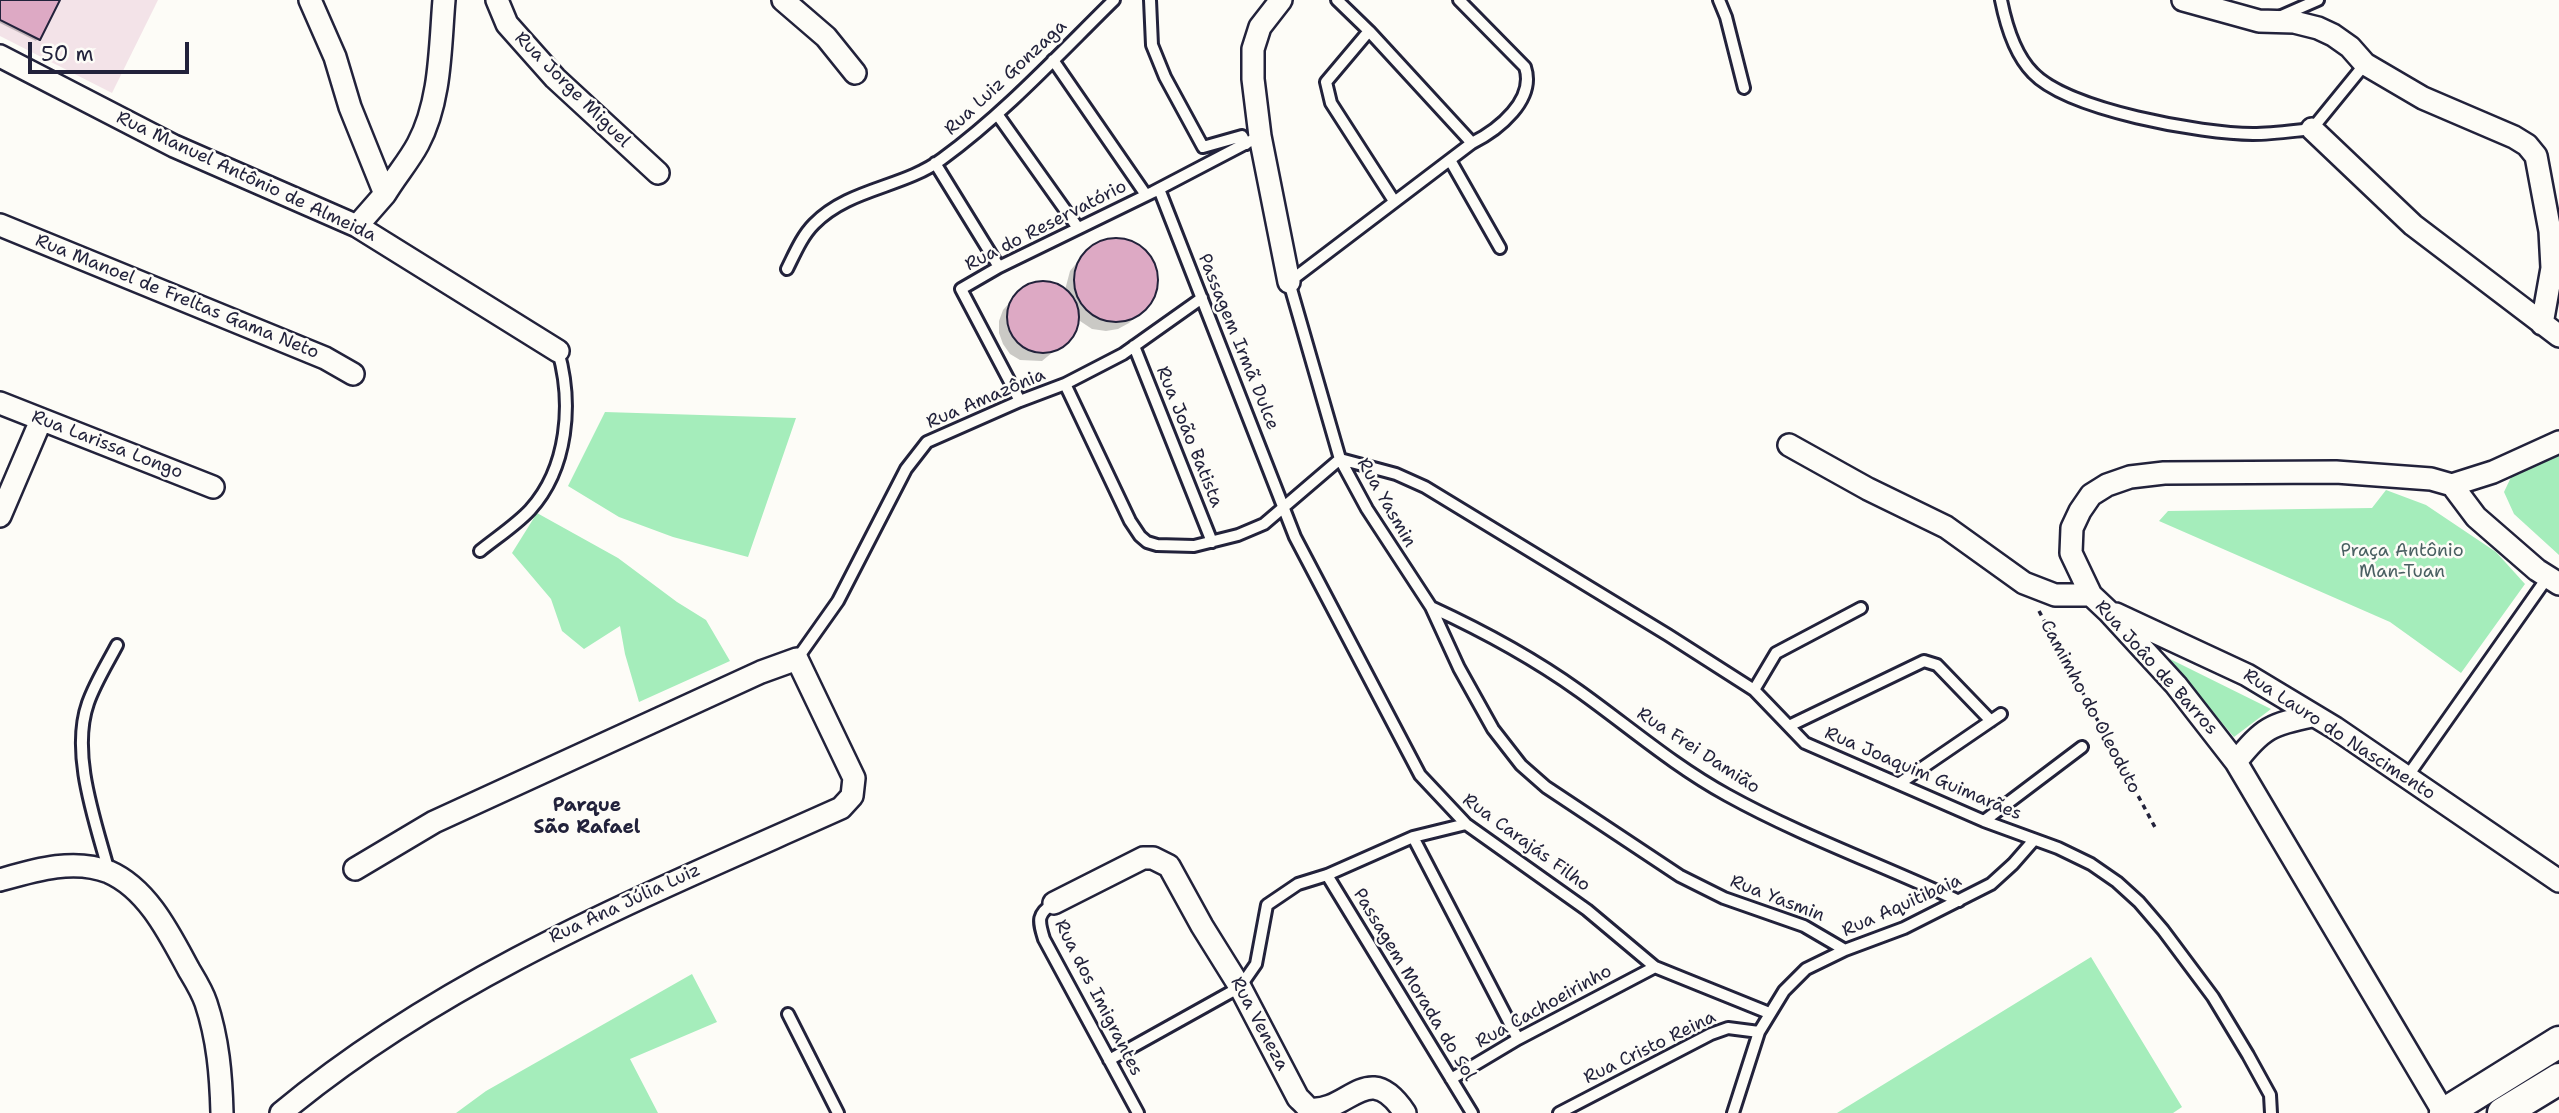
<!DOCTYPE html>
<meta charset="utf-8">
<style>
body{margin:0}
#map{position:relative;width:2559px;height:1113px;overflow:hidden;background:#fdfcf7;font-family:"Shantell Sans",sans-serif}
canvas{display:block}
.scale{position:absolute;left:28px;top:42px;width:161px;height:32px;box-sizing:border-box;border:4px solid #22223b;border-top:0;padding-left:9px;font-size:21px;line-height:24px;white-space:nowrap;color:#22223b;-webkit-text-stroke:5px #fdfcf7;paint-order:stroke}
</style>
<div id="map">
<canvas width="2559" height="1113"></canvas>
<div class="scale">50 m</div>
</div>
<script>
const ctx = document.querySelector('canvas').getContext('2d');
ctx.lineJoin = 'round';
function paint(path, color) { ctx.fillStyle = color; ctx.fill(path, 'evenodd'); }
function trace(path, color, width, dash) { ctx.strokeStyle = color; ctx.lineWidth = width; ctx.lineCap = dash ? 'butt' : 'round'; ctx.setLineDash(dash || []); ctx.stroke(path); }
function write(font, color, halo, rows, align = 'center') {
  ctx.font = font + ' "Shantell Sans",sans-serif'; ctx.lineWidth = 5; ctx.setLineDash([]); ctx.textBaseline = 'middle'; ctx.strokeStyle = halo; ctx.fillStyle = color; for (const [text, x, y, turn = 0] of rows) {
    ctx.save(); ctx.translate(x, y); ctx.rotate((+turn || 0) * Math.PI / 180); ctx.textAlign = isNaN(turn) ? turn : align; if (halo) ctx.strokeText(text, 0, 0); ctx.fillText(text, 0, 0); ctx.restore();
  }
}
paint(new Path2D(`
 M0,0H158L112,93L0,36Z`), '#f3e3e8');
paint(new Path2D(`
 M605,412L796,418L748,557L673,537L619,517L568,486Z
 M2559,451V555L2514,514L2504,492L2514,471Z
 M2386,490L2426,505L2496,552L2525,584L2461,673L2390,622L2159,521L2168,511L2372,508Z
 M537,513L618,558L677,602L706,620L730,661L639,702L625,654L620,626L584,649L562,631L551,599L512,553Z
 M2166,657L2271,709L2234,737Z
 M2091,957L2182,1107L2173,1113H1837Z
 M692,974L717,1022L630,1059L658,1113H456L486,1091Z`), '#a5edbb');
paint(new Path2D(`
 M0,0H58L36,41L0,23Z
 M1115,239L1128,241L1141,248L1149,257L1155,268L1156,280L1154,293L1148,304L1129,323L1118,329L1106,331L1092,329L1077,319L1070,338L1042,361L1020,360L1010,354L1003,344L999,333V321L1003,310L1011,301L1031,285L1043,283L1055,284L1065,290L1070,271L1079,260L1101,242Z`), '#0003');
const building = new Path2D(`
 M0,0H60L40,40L0,20Z
 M1074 280a42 42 0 1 1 84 0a42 42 0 1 1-84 0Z
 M1007 317a36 36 0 1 1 72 0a36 36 0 1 1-72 0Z`);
paint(building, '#dda9c4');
trace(building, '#22223b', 2);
const lane = new Path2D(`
 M1150,0L1152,45L1165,77L1203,147L1242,136L1246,144
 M1337,0L1369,31L1472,143
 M1459,0L1525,67C1536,100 1498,130 1472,143L1289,282L1340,459L1367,509L1431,607L1459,668L1493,729L1521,765L1546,787L1680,876L1724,898L1804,926L1845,950
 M1719,0L1726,17L1744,88
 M2001,0C2006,25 2015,55 2033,73C2068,110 2202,134 2253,134C2272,134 2292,131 2312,129L2365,64
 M2279,17L2318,0
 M1369,31L1326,82L1331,103L1394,201
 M1053,60L1146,195
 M997,114L1078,228
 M1450,160L1500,248
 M935,163L999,267
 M1159,189L1295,537L1420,775L1466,824L1587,910L1655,967L1769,1013
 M787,269C795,253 802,236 814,224C849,188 903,188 942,159C1005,113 1059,54 1114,0
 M1134,346L1212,542
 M1065,384L1130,521L1140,536L1147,542L1157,545L1194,546L1238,535L1264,524L1340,459L1396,474L1425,487L1668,635L1754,690L1805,743L1984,821L2058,848L2091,864L2117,882L2139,902L2163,930L2213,997L2248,1055L2270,1095L2271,1113
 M1020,401L961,289L999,267L1153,192L1260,136
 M480,551C496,538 516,525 530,510C568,468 573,403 558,351
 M1431,607C1483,631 1533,658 1579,691C1628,726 1674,766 1727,795C1801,836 1882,865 1959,901
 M797,659L838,601L906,469L927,442L1020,401L1065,384L1123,354L1202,298
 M1754,690L1776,653L1861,608
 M1789,726L1924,661L1937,665L1991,721
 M2407,777L2547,578
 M1900,783L2001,714
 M1984,821L2082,747
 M1413,837L1518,1039
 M109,872C96,823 70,754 88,703C95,683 107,664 117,645
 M1327,875L1472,1113
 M1054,903C1037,914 1038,920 1044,939L1138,1113
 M788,1014L838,1113
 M1109,1060L1240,987L1256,964L1267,905L1298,884L1327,875L1413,837L1466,824
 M1451,1079L1518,1039L1655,967
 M1559,1113L1711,1034L1728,1028L1759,1032
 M1733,1113L1759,1032L1784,991L1806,969L1845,950L1904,928L1991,884L2013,864L2034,840`);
const street = new Path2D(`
 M310,0L335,57L350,107L385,194L357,226
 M497,0L507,24L555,78L658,173
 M783,0L826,37L855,73
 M1281,0L1260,27L1253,49V79L1260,136L1289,282
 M2183,0L2259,21L2294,22L2318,28L2333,35L2350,47L2365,64L2423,98L2514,137L2527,145L2536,156L2550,231L2552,268L2542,324
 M0,56L174,146L357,226L558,351
 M2312,129L2413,225L2559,336
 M385,194C395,177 409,161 418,144C441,101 440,47 444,0
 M0,225L325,358L353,374
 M0,403L213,487
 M1789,445L1868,489L1946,527L2024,583L2055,595H2091
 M2452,485L2476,517L2537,570L2559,584
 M0,516L41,420
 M2116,614L2247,675L2335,728L2559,881
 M2236,762C2262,728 2272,724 2312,716
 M0,880C35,870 74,858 109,872C148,889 170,935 189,970C195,980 202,991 206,1003C218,1039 221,1075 222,1113
 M1054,903L1143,858H1153L1169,866L1202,926L1240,987L1298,1098C1302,1101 1306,1107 1310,1109C1349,1113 1368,1057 1405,1113
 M281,1113C447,975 647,895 841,808L852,796L854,778L797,659L761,672L434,822L355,869
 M2444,1113L2236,762L2176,685L2108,611L2091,595L2071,553L2072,528L2080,511L2091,495L2107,485L2130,477L2164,473L2336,472L2431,479L2452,485L2493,472L2559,442`);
const secondary = new Path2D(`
 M2445,1113L2559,1042
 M2503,1113L2559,1079`);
trace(lane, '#22223b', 16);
trace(street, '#22223b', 26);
trace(secondary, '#22223b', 35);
trace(new Path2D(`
 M2039,611L2157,831`), '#22223b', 3.5, [5, 5]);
trace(lane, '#fdfcf7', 10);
trace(street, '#fdfcf7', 21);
trace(secondary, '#fdfcf7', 30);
write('18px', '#22223b', '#fdfcf7', [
 ["Rua Luiz Gonzaga",1006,78,-43],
 ["Rua Jorge Miguel",572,90,45],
 ["Rua Manuel Antônio de Almeida",246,177,25],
 ["Rua do Reservatório",1046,226,-27],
 ["Rua Manoel de Freltas Gama Neto",177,297,22],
 ["Passagem Irmã Dulce",1238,342,68],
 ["Rua Amazônia",986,399,-23],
 ["Rua João Batista",1189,437,68],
 ["Rua Larissa Longo",107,445,21],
 ["Rua Yasmin",1386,503,60],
 ["Rua Joâo de Barros",2156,668,48],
 ["Camimho do Oleoduto",2090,707,62],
 ["Rua Lauro do Nascimento",2339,735,33],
 ["Rua Frei Damião",1698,751,33],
 ["Rua Joaquim Guimarães",1923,774,23],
 ["Rua Carajás Filho",1526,843,36],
 ["Rua Yasmin",1777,899,21],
 ["Rua Ana Júlia Luiz",625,904,-25],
 ["Rua Aquitibaia",1902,906,-24],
 ["Passagem Morada do Sol",1414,985,59],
 ["Rua dos Imigrantes",1098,998,63],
 ["Rua Cachoeirinho",1544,1007,-29],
 ["Rua Veneza",1259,1024,62],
 ["Rua Cristo Reina",1650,1048,-26]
]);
write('18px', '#495f61', '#fdfcf7', [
 ["Praça Antônio",2402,551],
 ["Man-Tuan",2402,572]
]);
write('bold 19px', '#22223b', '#fdfcf7', [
 ["Parque",587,806],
 ["São Rafael",587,828]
]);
</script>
